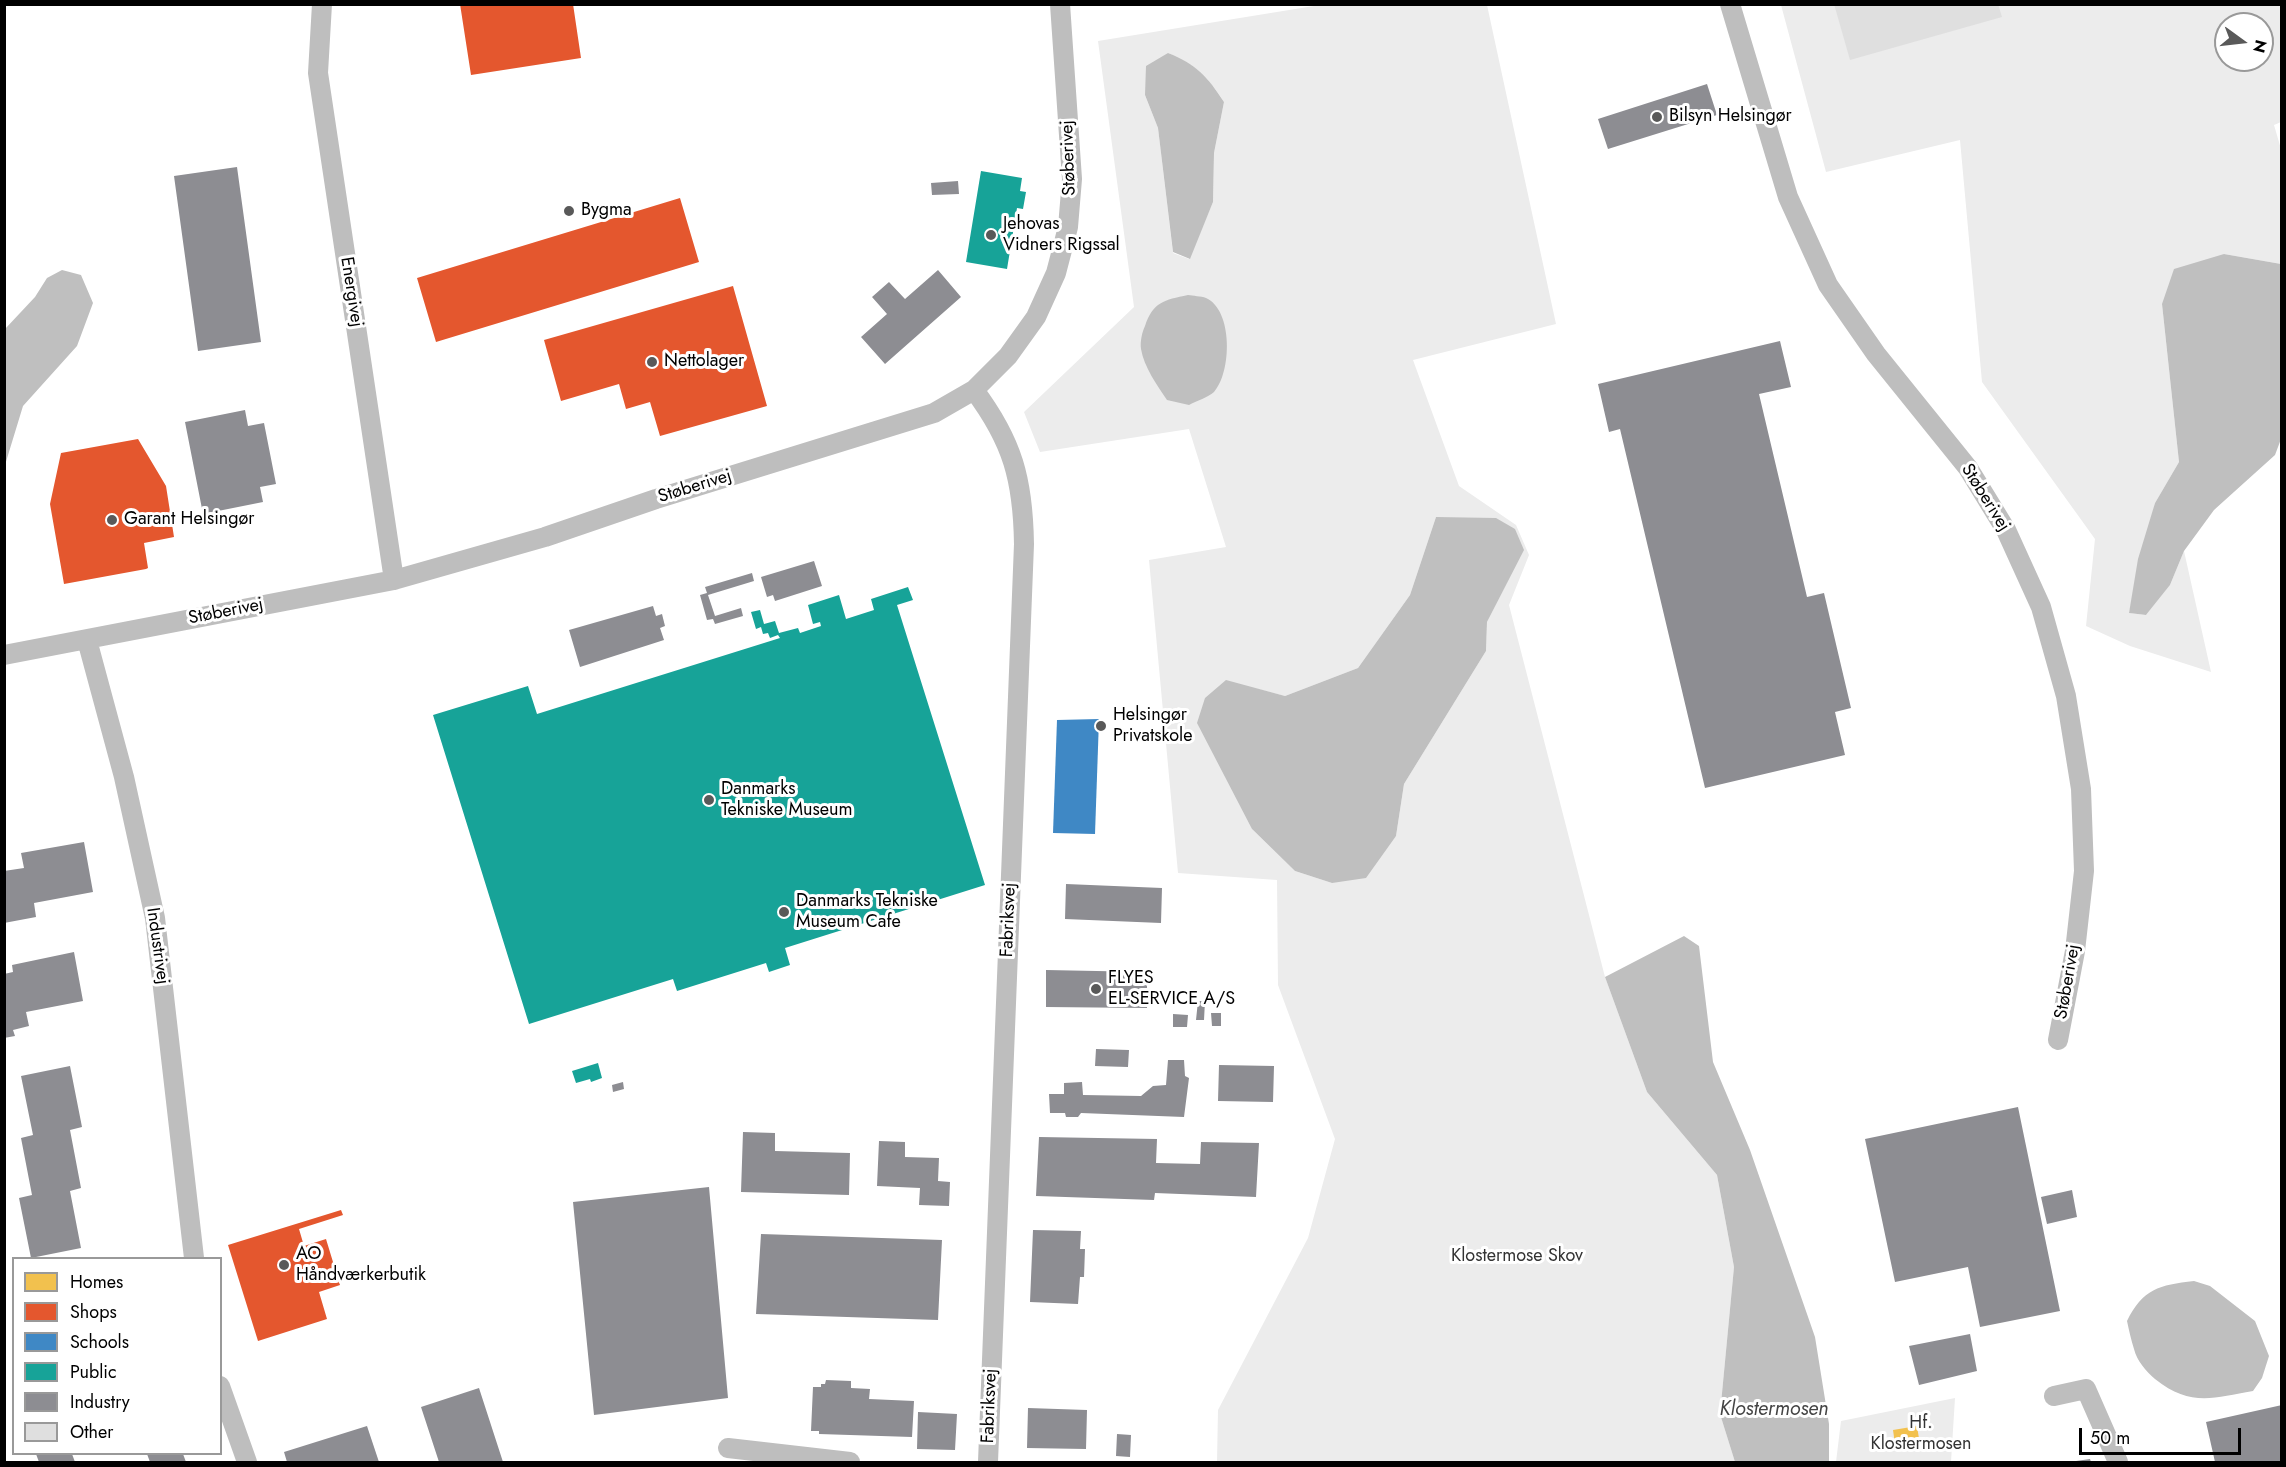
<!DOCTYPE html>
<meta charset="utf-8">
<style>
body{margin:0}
#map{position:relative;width:2286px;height:1467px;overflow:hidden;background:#fff;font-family:Jost,sans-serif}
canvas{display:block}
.frame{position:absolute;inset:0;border:6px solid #000;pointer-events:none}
.legend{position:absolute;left:12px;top:1257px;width:210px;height:198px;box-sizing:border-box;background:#fff;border:2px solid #999;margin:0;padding:8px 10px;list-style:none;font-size:18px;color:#000}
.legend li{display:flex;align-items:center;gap:12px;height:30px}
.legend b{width:30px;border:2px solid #999}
.north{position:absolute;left:2214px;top:12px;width:60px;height:60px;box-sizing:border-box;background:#fff;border:2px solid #999;border-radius:50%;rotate:105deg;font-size:16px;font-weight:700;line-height:24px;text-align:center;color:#000}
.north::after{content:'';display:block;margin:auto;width:21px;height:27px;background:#595959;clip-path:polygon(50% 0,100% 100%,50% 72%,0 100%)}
.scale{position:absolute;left:2079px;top:1428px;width:162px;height:27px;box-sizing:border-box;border:3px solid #000;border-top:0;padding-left:8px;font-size:18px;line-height:21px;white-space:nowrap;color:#000;-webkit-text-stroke:4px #fff;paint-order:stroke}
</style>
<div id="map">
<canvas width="2286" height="1467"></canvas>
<div class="frame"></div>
<ul class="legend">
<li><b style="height:16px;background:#f2c14e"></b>Homes</li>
<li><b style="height:16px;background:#e4572e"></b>Shops</li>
<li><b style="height:16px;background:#3f88c5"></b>Schools</li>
<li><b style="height:16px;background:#17a398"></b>Public</li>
<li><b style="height:16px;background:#8d8d92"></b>Industry</li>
<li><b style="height:16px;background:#dfdfdf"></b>Other</li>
</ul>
<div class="north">N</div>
<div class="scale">50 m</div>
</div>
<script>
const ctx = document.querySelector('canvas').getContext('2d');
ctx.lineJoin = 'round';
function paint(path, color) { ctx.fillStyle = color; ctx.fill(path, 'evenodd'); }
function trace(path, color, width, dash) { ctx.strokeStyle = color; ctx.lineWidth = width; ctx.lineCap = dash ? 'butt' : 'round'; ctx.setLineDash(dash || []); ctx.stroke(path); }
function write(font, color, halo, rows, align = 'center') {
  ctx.font = font + ' Jost,sans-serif'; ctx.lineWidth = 6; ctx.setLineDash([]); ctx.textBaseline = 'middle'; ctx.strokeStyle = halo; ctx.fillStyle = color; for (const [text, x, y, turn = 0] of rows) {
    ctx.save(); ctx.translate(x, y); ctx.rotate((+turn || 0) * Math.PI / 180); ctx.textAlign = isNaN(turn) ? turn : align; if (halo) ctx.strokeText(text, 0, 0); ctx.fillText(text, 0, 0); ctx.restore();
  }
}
paint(new Path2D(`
 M1320,5H1487L1556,324L1413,360L1459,486L1516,525L1529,555L1509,605L1605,977L1647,1092L1717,1175L1734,1267L1720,1414L1735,1462H1217L1218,1410L1308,1238L1335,1139L1278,985L1277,880L1178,873L1149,560L1226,547L1189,429L1040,452L1024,412L1134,307L1098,41ZM1168,53C1195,64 1209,78 1224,102L1214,153L1213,202L1189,259L1173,253L1158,128L1145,95ZM1436,517L1523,550L1487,622L1486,651L1404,784L1396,836L1332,883L1295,871L1252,829L1226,681L1285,696L1358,668L1410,595Z
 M1781,5H2281V122L2274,125L2281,149V264L2224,254L2162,304L2179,462L2155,503L2129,613L2146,615L2170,585L2184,551L2211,672L2130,646L2086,626L2095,539L1982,382L1960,140L1826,172ZM2226,24H2262V60H2226Z
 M1955,1398L1951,1462H1836L1841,1421Z`), '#ececec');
paint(new Path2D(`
 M1168,53C1196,64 1208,77 1224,102L1214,153L1213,202L1190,259L1173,252L1158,128L1145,95L1146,66Z
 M2224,254L2281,264V439L2275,455L2214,510L2184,551L2170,585L2146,615L2129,613L2138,559L2155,503L2179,462L2162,304L2174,269Z
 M62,270L81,275L93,303L77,346L23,406L5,465V329L35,297L47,278Z
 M1188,295C1193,296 1201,296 1206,298C1233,310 1232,372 1214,392C1209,397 1196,401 1189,405L1167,400C1157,385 1144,367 1141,349C1140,342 1142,332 1145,326C1153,302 1164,300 1188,295Z
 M1436,517L1496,518L1515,529L1524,550L1487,622L1486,651L1404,784L1396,836L1366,878L1332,883L1295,871L1252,829L1197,723L1205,698L1226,680L1285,696L1358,668L1410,595Z
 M1684,936L1699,946L1713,1062L1750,1150L1815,1337L1829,1424V1462H1735L1720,1414L1734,1267L1717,1175L1647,1092L1605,977Z
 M2194,1281L2210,1286L2255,1321L2269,1356L2262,1378L2253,1391C2213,1398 2190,1407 2155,1379C2146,1371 2137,1361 2134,1349C2131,1340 2129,1330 2127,1321C2143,1289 2159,1285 2194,1281Z`), '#bfbfbf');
paint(new Path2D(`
 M1917,1426L1920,1445L1907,1447L1906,1443L1895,1444L1893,1430Z`), '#f2c14e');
paint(new Path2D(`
 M460,4H573L581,58L471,75Z
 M680,198L699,262L436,342L417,278Z
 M733,286L767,406L660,436L650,402L626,409L619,384L561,401L544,340Z
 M138,439L166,486L174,537L144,543L148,568L146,569L64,584L50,504L61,453Z
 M341,1210L343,1215L299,1229L304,1246L326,1239L340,1285L319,1292L327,1319L258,1341L228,1245Z`), '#e4572e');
paint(new Path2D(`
 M1099,719L1095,834L1053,833L1057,720Z`), '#3f88c5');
paint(new Path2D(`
 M981,171L1022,178L1020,191L1026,192L1023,209L1017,208L1007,269L966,262Z
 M908,587L913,600L897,605L985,885L785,948L790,965L769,972L766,963L677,991L673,979L529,1024L433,715L528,686L537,714L780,638L778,635L770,638L768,633L763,634L761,627L756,629L751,612L760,610L764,624L775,621L779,633L798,628L800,633L821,626L820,622L813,624L808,605L839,595L846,619L874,610L871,599Z
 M598,1063L602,1078L591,1082L590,1079L576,1083L572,1071Z`), '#17a398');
paint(new Path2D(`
 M1707,84L1717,115L1608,149L1598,119Z
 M237,167L261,342L198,351L174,176Z
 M958,181L959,194L932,195L931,183Z
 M938,270L961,297L885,364L861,337L887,314L872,297L889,282L905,299Z
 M1780,341L1791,387L1759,394L1807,597L1824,593L1851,708L1835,712L1845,755L1705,788L1620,429L1609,432L1598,384Z
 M245,410L248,426L264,423L276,484L260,487L263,502L203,514L185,422Z
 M814,561L822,586L775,601L773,595L767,597L761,577Z
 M752,573L754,581L708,595L715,616L741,608L743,616L715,624L713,619L707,620L700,595L707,593L705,587Z
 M653,606L656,616L662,614L665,626L660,628L664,640L580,667L569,630Z
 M84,842L93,892L34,903L36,917L4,923V871L24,868L21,853Z
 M1066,884L1162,888L1161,923L1065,919Z
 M74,952L83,1001L26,1012L29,1026L13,1030L15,1036L4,1038V974L13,972L12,965Z
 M1046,970L1147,972V1008L1046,1007Z
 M1198,1001H1205L1204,1020H1196Z
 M1211,1013H1221V1026H1212Z
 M1173,1014L1188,1015L1187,1027H1173Z
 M1096,1049L1129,1050L1128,1067L1095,1066Z
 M1168,1060H1184L1185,1076L1189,1078L1184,1117L1081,1113L1078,1117H1066L1065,1113H1050L1049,1094H1064V1083L1082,1082L1083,1095L1141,1096L1153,1086L1166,1085Z
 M1219,1065L1274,1066L1273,1102L1218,1101Z
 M70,1066L82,1127L70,1130L81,1188L70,1191L81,1248L31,1258L19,1198L32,1195L21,1138L33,1135L21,1076Z
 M623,1082L624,1089L613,1092L612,1085Z
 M2018,1107L2060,1311L1980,1327L1968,1267L1895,1282L1865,1139Z
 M743,1132L775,1133V1151L850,1153L849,1195L741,1192Z
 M1039,1137L1157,1139L1156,1163L1200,1164L1201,1142L1259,1143L1256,1197L1155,1193L1154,1200L1036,1196Z
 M879,1141L905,1142V1157L939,1158L938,1181L950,1182L949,1206L919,1205L920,1188L877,1186Z
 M709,1187L728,1398L594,1415L573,1202Z
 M2072,1190L2077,1217L2047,1224L2041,1197Z
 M1033,1230L1081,1231L1080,1249H1085L1084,1277H1080L1078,1304L1030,1302Z
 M761,1234L942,1240L938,1320L756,1314Z
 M1970,1334L1977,1371L1919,1385L1909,1346Z
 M826,1380L851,1381V1388L870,1389L869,1399L914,1401L912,1437L819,1434V1431H811L813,1387H821V1384H825Z
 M479,1388L503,1462H439L421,1407Z
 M2282,1405V1462H2215L2206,1422Z
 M1028,1408L1087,1410L1086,1449L1027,1448Z
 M918,1412L957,1414L955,1450L917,1449Z
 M367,1426L379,1462H287L284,1452Z
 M1117,1434L1131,1435L1130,1457L1116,1456Z
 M36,1454H72L75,1462H39Z
 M147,1454H183L186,1462H150Z
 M2090,1459L2091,1462H2076V1461Z`), '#8d8d92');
paint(new Path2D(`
 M1834,4H1998L2002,17L1850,60Z`), '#dfdfdf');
trace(new Path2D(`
 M322,4L318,73L394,580
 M1730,4L1788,197L1828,285L1876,354L1968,468L2006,530L2041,607L2066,696L2081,789L2084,871L2075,951L2058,1040
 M974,390C1013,442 1023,480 1024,544L988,1462
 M87,640L124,777L155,918L194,1258
 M4,655L394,580L545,537L656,499L934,413L974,390L1008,356L1036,317L1056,273L1068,227L1072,179L1060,4
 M220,1386L247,1462
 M2054,1396L2086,1389L2118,1462
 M728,1448L850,1462`), '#bebebe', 20);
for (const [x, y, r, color] of [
 [1657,117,6,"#595959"],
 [569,211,6,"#595959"],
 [991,235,6,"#595959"],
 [652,362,6,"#595959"],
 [112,520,6,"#595959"],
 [1101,726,6,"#595959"],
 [709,800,6,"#595959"],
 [784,912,6,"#595959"],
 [1096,989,6,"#595959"],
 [284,1265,6,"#595959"]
]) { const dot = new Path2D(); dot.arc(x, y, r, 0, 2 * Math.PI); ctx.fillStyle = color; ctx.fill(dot); trace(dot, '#fff', 2); }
write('18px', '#000', '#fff', [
 ["Bilsyn Helsingør",1669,117],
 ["Bygma",581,211],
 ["Jehovas",1003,225],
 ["Vidners Rigssal",1003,246],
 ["Nettolager",664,362],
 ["Garant Helsingør",124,520],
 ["Helsingør",1113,716],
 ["Privatskole",1113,737],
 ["Danmarks",721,790],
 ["Tekniske Museum",721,811],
 ["Danmarks Tekniske",796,902],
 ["Museum Cafe",796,923],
 ["FLYES",1108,979],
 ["EL-SERVICE A/S",1108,1000],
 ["AO",296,1255],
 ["Håndværkerbutik",296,1276]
], 'left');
write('18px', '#000', '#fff', [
 ["Støberivej",1069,158,-92],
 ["Energivej",351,292,81],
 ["Støberivej",695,487,-17],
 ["Støberivej",1985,498,58],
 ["Støberivej",226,612,-11],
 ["Fabriksvej",1009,920,-88],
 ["Industrivej",157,946,82],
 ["Støberivej",2068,982,-80],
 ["Fabriksvej",990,1406,-88]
]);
write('18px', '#333', '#fff', [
 ["Klostermose Skov",1517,1257],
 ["Hf.",1921,1424],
 ["Klostermosen",1921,1445]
]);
write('italic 20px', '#444', '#fff', [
 ["Klostermosen",1774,1410]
]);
</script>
